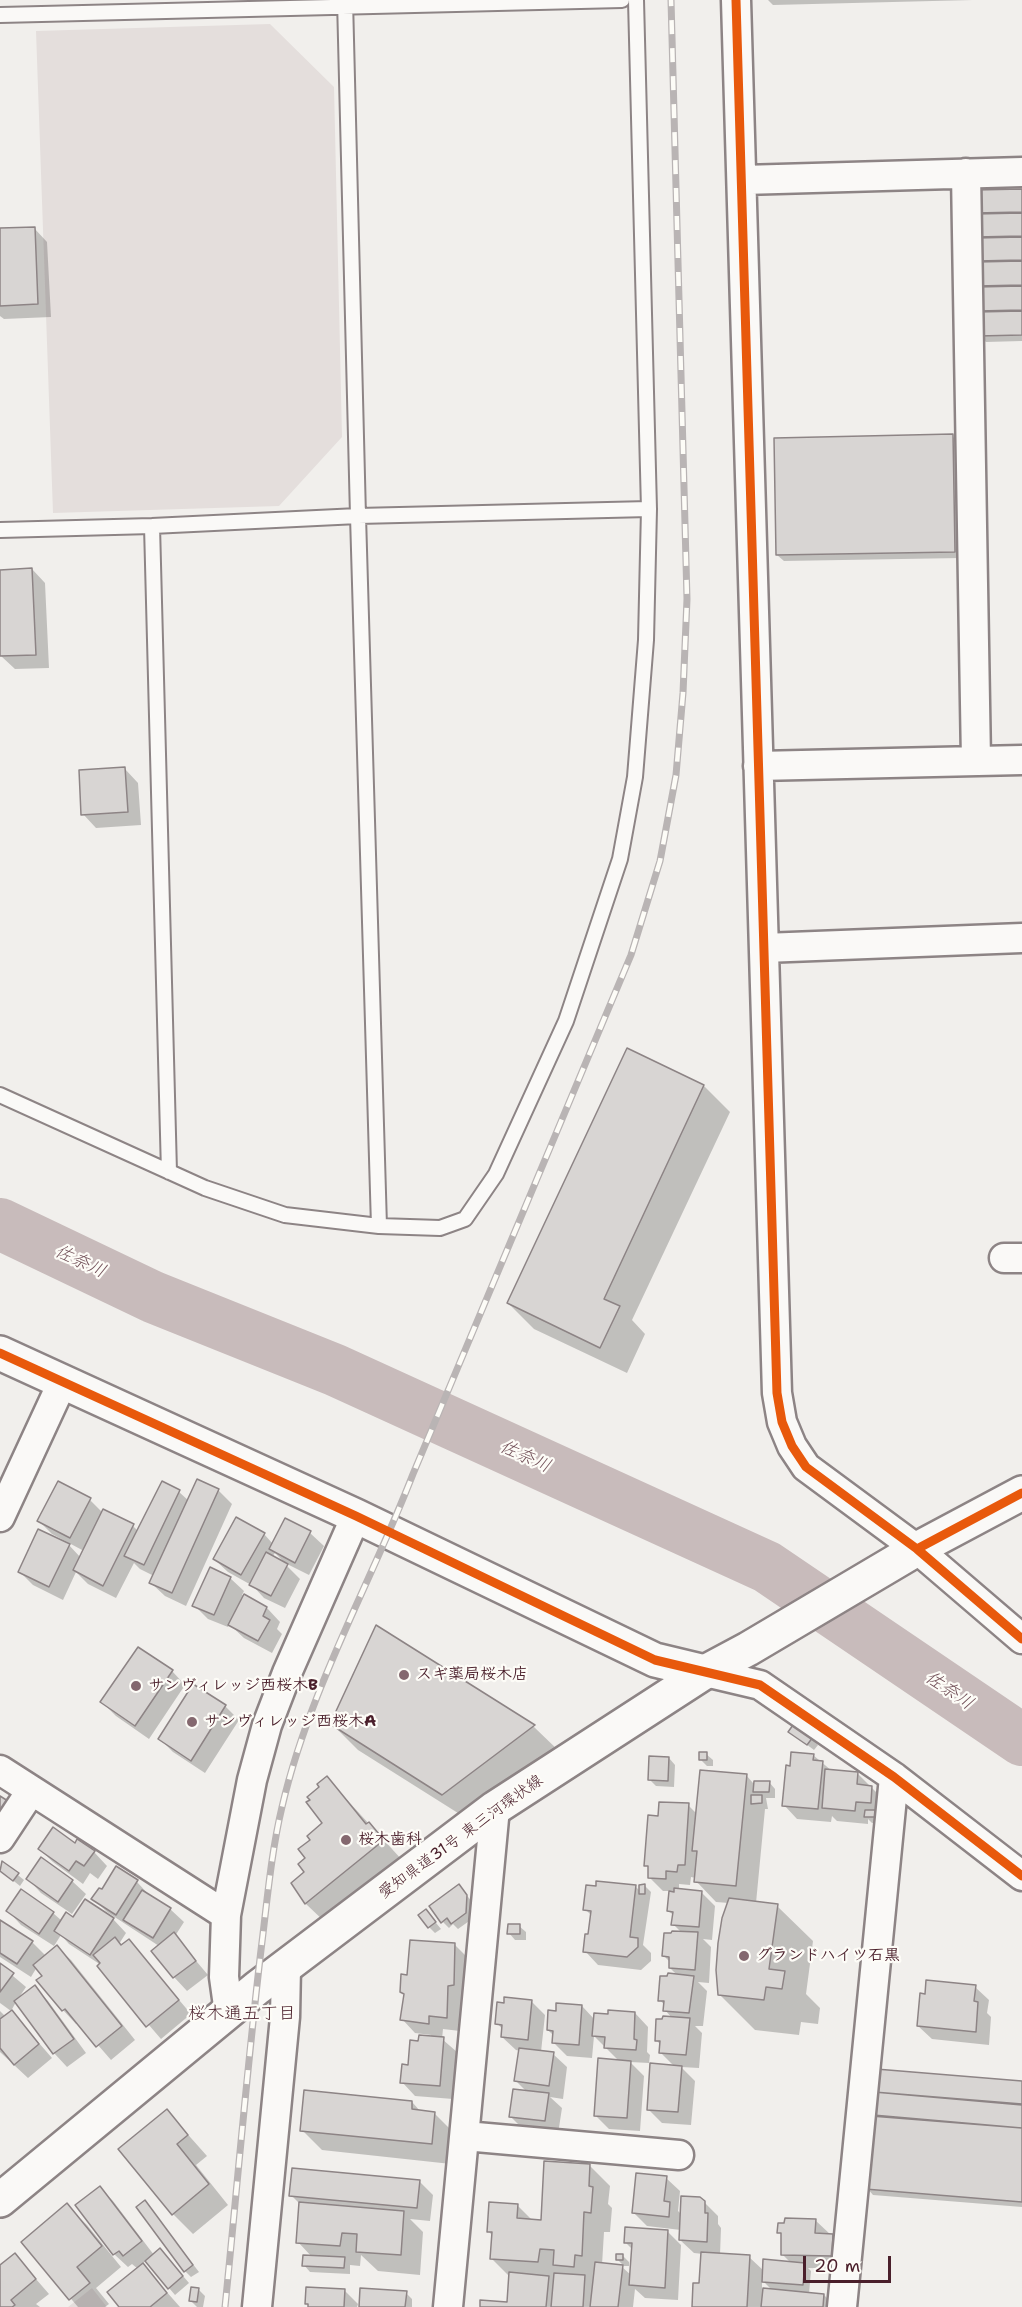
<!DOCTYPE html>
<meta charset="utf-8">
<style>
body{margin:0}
#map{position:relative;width:1022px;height:2307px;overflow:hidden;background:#f1efec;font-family:"Shantell Sans",sans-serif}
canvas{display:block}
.scale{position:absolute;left:803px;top:2256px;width:88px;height:27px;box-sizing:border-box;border:3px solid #4a1f2b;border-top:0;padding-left:8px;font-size:18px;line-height:21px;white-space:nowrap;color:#4a1f2b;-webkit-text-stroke:4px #fdfcf7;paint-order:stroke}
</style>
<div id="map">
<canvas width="1022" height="2307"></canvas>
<div class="scale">20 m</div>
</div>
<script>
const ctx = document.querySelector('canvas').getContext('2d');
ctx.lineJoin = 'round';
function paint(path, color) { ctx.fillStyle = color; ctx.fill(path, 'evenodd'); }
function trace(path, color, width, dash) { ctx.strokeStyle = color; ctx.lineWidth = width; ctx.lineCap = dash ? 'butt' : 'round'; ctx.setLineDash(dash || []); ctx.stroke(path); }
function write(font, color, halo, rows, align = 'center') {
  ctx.font = font + ' "Shantell Sans","Klee One",sans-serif'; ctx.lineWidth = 4.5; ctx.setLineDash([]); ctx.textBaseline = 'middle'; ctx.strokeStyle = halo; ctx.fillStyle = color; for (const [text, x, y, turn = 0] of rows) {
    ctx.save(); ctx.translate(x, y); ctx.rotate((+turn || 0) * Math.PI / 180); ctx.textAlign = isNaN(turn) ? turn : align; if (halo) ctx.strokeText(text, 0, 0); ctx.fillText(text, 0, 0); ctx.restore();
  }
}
paint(new Path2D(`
 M270,24L334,87L342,437L279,506L53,513L36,31Z
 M92,2288L107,2307H68Z`), '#e4dedc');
paint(new Path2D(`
 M768,0H973L773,5Z
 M1022,190V341L986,342L980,336L977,191Z
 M34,228L47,242L51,317L4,319L0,316V230Z
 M952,436L959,442L961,558L784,561L777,555Z
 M32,569L45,583L49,668L15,669L1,656L0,571Z
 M125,769L138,783L141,825L96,828L83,814Z
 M628,1050L704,1086L730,1112L632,1320L645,1334L627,1373L534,1329L508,1303Z
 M162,1483L179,1492L189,1501L218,1490L232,1504L186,1606L165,1596L151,1583L154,1576L140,1569L134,1563L116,1598L88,1584L76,1572L63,1600L33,1585L20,1572L68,1544L81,1558L84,1551L52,1534L39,1521L90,1500L103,1513L133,1526L138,1531Z
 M310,1533L324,1546L309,1575L285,1563L275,1553L272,1557L285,1564L300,1579L285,1608L264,1598L253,1586L228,1572L214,1559L264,1534L273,1544Z
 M230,1578L244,1591L242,1595L267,1608L280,1622L277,1629L282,1634L272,1653L244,1638L229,1624L228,1627L208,1619L194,1605Z
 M377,1627L534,1727L560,1752L469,1820L358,1750L332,1724Z
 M172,1671L185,1685L149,1739L116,1716L102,1702Z
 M193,1686L225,1706L239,1720L205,1773L173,1752L160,1739Z
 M790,1732L812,1738L818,1745L814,1750Z
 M706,1754L713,1760V1766H707L701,1760Z
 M813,1755L832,1771L857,1773L885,1801L881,1823H872L868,1819V1824L837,1821L832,1816L831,1822L797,1819L784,1805L792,1767Z
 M669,1758L675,1765L674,1787L656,1786L649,1779Z
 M746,1775L753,1783L769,1782L775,1789V1798H766L768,1809H765L756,1903L777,1906L813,1941L806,1994L820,2008L818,2024L801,2022L799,2035L755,2030L719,1994L729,1903L716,1902L696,1881V1878L691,1877L690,1885L679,1884V1890L701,1892L715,1906L712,1940L703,1939L711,1947L709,1983L698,1982L707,1991L703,2026H695L702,2033L699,2068L681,2067L695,2081L691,2125L662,2123L648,2109L675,2067L661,2053V2045L656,2040L672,2018L665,2010V2006L660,2000L678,1976L670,1968L671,1963L664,1956L682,1933L673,1924L674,1916L669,1911L671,1891H663L649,1877V1868L646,1865L660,1818L688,1805L697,1814Z
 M327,1778L403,1861L326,1923L306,1904L293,1883L306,1873L312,1840L324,1823L321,1788Z
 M75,1845L94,1852L107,1866L98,1879L90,1873L83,1884L53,1862L39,1849Z
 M3,1863L24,1880L20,1886L0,1870Z
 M117,1868L137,1882L150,1896L170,1909L184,1922L175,1936L208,1975L187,1991L174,1977L159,1946L107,1912L93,1898L102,1891Z
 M28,1879L72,1881L86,1894L72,1914L41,1893Z
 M459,1886L473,1903L472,1919L458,1929L453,1924L449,1928L443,1922Z
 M635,1886L640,1891L645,1886L651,1892L643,1945L651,1953V1961L641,1970L598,1965L585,1951L590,1936L592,1916L585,1909Z
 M8,1911L53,1913L62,1921L74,1919H113L126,1933L119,1944L122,1946L129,1941L191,2014L161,2039L99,1967L101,1965L69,1944L61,1935L54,1946L21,1925Z
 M432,1918L441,1929L435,1933L429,1927Z
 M0,1921L32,1942L46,1956L57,1947L71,1960L135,2040L111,2060L78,2022L76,2024L63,2010L39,1980L44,1976L37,1967L31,1977L0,1957Z
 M519,1926L526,1932V1940H515L509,1933Z
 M455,1945L468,1958L467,1999H461L460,2031L443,2029L442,2039L457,2052L453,2099L415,2096L402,2082L420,2042L431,2038V2035L415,2033L402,2019L409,1977Z
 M0,1965L26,1987L18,1999L34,1987L48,2001L86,2053L67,2067L54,2053L16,2002L11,2011L0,2003Z
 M975,1987L989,2000L987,2013L991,2017L989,2045L932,2039L918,2026Z
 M531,2001L545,2015L541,2052L553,2054L567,2067L563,2099L550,2097L562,2108L558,2134L524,2130L511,2117L527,2092L516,2081L520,2051L516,2050L502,2037L503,2030L497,2023Z
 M582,2006L595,2020L635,2013L648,2027L647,2052L650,2055L649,2063L630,2062L644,2076L640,2131L609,2129L596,2116L620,2062L594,2036L592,2058L567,2056L554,2043V2036L548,2030L557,2013Z
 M0,2011L6,2017L12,2012L52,2058L28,2078L0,2052Z
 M877,2070L1022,2082V2207L873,2195L867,2188Z
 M412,2102L421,2112L434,2113L454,2133L451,2164L322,2150L302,2130Z
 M167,2111L207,2156L196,2165L228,2205L193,2234L173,2214L120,2150Z
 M590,2166L610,2186L608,2204L612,2208L610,2232H604L602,2265L622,2267L632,2276L633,2250L625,2242L668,2232L681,2245L678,2300L645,2298L635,2289L633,2307H481L508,2304L510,2277L491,2258L493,2236L488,2231L517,2205L533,2221L542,2222Z
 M666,2178L680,2191L678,2211L682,2215L704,2202L718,2216V2224L721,2228L720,2255L749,2257L764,2271L791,2263L782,2254L783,2236L779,2232L815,2220L846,2249L845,2269L808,2268L811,2271L809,2294L824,2295L836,2307H693L701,2285L703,2254L694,2253L680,2240L681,2230L647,2226L633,2212ZM762,2280L772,2290L762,2289Z
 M419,2181L433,2195L430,2221L410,2219L423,2232L420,2275L378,2271L361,2255L360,2266L350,2265V2274L310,2272L304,2265L312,2257L298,2242L301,2205L291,2195Z
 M100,2188L113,2201L154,2255L166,2256L189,2283L175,2295L146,2261L142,2264L180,2307H121L138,2269L132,2264L128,2267L114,2254Z
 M145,2202L199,2272L191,2277L185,2271Z
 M66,2205L87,2225L121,2267L96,2288L109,2304L105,2307H78L23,2242Z
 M15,2255L49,2294L36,2304L40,2307H0V2267Z
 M622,2255L629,2262V2266H624L617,2259Z
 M198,2289L205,2296L203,2307H197L190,2300Z
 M344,2290L360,2306L406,2293L412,2299V2307H361L358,2304L357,2307H310L307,2303Z`), '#0003');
trace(new Path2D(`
 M0,1224L153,1297L335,1370L767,1567L1022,1740`), '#c8bbbb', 52);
const building = new Path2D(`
 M1022,189V212L975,213V190Z
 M1022,213V236L976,237L975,214Z
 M35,227L38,304L0,306V228Z
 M1022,237V260L977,261L976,238Z
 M1022,261V285L977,286V262Z
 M1022,286V310L978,311L977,287Z
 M1022,311V335L978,336L977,312Z
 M953,434L955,552L776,555L774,438Z
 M32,568L36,655L0,656V570Z
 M125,767L128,812L81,815L79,770Z
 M627,1048L704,1085L604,1299L620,1306L600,1348L507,1303Z
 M197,1479L219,1489L172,1593L149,1583Z
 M58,1481L91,1498L70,1538L37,1521Z
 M162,1481L180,1490L144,1565L124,1556Z
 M103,1509L134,1524L103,1586L73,1570Z
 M236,1517L265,1533L241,1575L213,1559Z
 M285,1518L311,1531L295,1563L269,1549Z
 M38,1529L70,1544L49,1587L18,1572Z
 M266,1552L288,1564L271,1596L249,1585Z
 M210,1567L231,1577L214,1615L192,1606Z
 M244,1594L267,1607L263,1616L270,1620L258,1641L228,1625Z
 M376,1625L535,1725L442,1795L330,1724Z
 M138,1647L173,1670L135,1726L100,1702Z
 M193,1684L226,1705L191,1761L158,1739Z
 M793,1725L813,1737L807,1745L788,1732Z
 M699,1752H707V1760H699Z
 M791,1752L814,1754L813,1760L823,1761L818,1809L782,1806L786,1765L790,1766Z
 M649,1756L669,1757L668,1781L648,1780Z
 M825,1769L858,1772L857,1784L872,1786L871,1803L856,1802L855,1811L822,1808Z
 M700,1770L747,1774L736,1886L694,1882L697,1851H692Z
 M327,1776L366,1824L369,1822L384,1840L305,1904L291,1883L304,1872L298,1864L305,1858L298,1849L310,1840L307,1836L322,1823L306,1802L310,1800L307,1797L319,1787L317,1784Z
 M754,1781H770L769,1792H753Z
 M751,1795H762V1803L751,1804Z
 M0,1796L8,1801L0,1813Z
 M659,1802L689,1803L685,1865H678L677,1872L666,1871V1879L648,1878V1866H644L648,1815L658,1816Z
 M865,1810H875V1817H864Z
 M53,1827L75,1843L77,1839L95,1851L84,1866L76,1861L69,1871L38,1849Z
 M41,1857L73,1880L58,1902L26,1879Z
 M2,1861L19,1873L13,1881L0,1871Z
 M116,1866L138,1880L116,1915L91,1899L99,1888L102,1889Z
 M596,1881L636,1885L630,1937L638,1938V1947L627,1957L583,1952L585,1934H588L591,1911L583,1910L586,1885L596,1886Z
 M459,1884L467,1895L466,1913L451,1924L447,1918L441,1923L429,1906Z
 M645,1884V1894H639V1885Z
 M674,1888L702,1891L699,1927L671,1925L673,1912L667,1911L669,1891L674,1892Z
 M21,1889L54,1912L39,1934L6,1911Z
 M142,1890L171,1908L153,1938L123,1920Z
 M729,1898L778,1904L769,1969L785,1971L782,1989L766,1987L764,2000L718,1995L716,1970L718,1943L722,1918Z
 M85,1899L114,1918L90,1955L54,1931L66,1912L73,1917Z
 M426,1909L436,1922L428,1928L418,1915Z
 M0,1920L33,1941L17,1964L0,1953Z
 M508,1924H520V1934H507Z
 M672,1931L698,1932L695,1970L669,1968V1957L662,1956L664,1933H671Z
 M174,1932L196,1961L173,1978L151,1951Z
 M115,1937L121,1945L129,1939L179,2000L146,2027L97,1966L100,1963L93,1955Z
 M410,1940L455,1943L454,1985L448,1986L447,2018L429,2016V2024L400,2020L404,1994L400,1992L401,1974L407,1975Z
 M57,1945L122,2026L96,2047L65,2009L62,2011L36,1980L42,1976L33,1965Z
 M0,1963L14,1973L0,1992Z
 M668,1973L694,1976L689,2013L663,2011L664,2001H658L660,1976H667Z
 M926,1980L976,1985L974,2001L978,2002L976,2032L917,2026L920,1993L925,1994Z
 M35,1985L74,2039L53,2054L14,2001Z
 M504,1997L532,2000L528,2040L501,2037L502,2025L495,2024L497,2002L504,2003Z
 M556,2003L582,2005L579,2045L552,2043L553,2031L547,2030L548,2010L556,2011Z
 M12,2010L39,2044L14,2065L0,2048V2019Z
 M608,2010L635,2012L634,2039L637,2040L636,2050L604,2048L605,2037L592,2036L594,2013L608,2014Z
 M663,2016L690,2018L686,2055L659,2053L660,2041H655L656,2019H662Z
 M419,2035L444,2037L440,2086L400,2083L402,2064L408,2065L410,2040L418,2041Z
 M519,2048L554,2052L549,2086L514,2081Z
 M598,2058L631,2061L627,2118L594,2116Z
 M650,2063L682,2066L678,2112L647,2110Z
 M876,2069L1022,2081V2104L874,2092Z
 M513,2089L549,2093L545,2121L509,2117Z
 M304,2090L412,2101V2109L435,2112L432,2144L300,2131Z
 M874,2092L1022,2105V2128L873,2115Z
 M167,2109L188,2135L177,2144L209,2184L172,2215L118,2149Z
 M871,2116L1022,2128V2202L865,2189Z
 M544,2161L590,2164L589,2186L593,2187L591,2213L584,2212L582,2256L575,2255L574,2267L553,2265L554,2250L540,2249L538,2262L490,2259L492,2232H487L489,2202L518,2204L517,2218L541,2220Z
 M292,2168L420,2180L417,2208L289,2196Z
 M636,2173L667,2176L664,2201L670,2202L669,2217L632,2213Z
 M100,2186L142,2241L123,2256L119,2251L113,2255L75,2205Z
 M681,2196L700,2197L705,2201V2213H708L707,2242L679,2240Z
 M145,2200L193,2265L184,2272L136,2207Z
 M299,2202L404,2211L401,2255L356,2252L357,2234L342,2233L340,2246L296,2243Z
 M67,2203L102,2246L77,2267L90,2283L69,2300L21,2242Z
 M785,2218L816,2219L815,2233L833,2234L832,2256L781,2255V2233H777L778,2223H784Z
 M625,2227L668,2230L665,2288L629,2285L632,2243H624Z
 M160,2248L183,2276L168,2289L145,2261Z
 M701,2252L750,2255L747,2307H692L693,2283H699Z
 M15,2253L36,2279L11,2300L15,2305L12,2307H0V2265Z
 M616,2254H623V2260H616Z
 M303,2255L345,2257L344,2268L302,2266Z
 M763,2259L805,2263L803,2285L762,2282Z
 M595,2262L623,2265L618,2307H590Z
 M143,2263L167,2293L150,2307H119L107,2292Z
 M509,2272L549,2276L546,2307H480V2300L507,2302Z
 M554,2273L585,2275L583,2307H551Z
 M191,2287L199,2288L197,2302L189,2301Z
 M306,2287L345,2289L344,2307H308V2304H305Z
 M360,2288L407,2291L405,2307H359Z
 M763,2288L824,2294L823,2307H761Z`);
paint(building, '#d8d5d3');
trace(building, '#8d8485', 1.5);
const lane = new Path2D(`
 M345,0L358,516L379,1226
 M0,15L622,0
 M152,526L169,1172
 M0,530L152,526L358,516L649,509
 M0,1095L205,1188L285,1215L379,1226L440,1228L465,1219L496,1174L566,1021L620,859L635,777L646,640L649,509L636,0`);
const street = new Path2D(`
 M736,0L777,1393L782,1422L792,1446L806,1467L917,1549L1022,1639
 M966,173L976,761
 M743,180L1022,172
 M758,766L1022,760
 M764,948L1022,938
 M1004,1258H1022
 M0,1517L63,1381
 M705,1672L760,1685L894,1777L1022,1876
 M0,1770L226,1915
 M0,1838L31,1791
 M229,2013L224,1977L226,1915L252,1780L267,1725L287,1673L356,1516
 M465,2136L679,2155
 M257,2307L285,2017L286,1967
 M448,2307L495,1808
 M842,2307L894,1777`);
const secondary = new Path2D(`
 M0,1353L356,1516L655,1660L705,1672`);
const primary = new Path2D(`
 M0,2200L257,1988L495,1808L705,1672L748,1649L917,1549L1022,1493`);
trace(lane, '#8d8485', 18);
trace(street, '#8d8485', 33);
trace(secondary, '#8d8485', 38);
trace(primary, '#8d8485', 38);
trace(lane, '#faf9f7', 14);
trace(street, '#faf9f7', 28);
trace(secondary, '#faf9f7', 33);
trace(primary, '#faf9f7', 33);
const rail = new Path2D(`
 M225,2307C237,2188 247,2069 261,1950C267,1903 271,1853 282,1807C309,1690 370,1585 413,1474L631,955L660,861L676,775L683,693L687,599L671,0`);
trace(rail, '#b9b4b4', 7);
trace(rail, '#fdfcf7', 4.5, [14]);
trace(new Path2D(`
 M736,0L777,1393L782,1422L792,1446L806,1467L917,1549L1022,1639
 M0,1353L356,1516L655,1660L760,1685L894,1777L1022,1876
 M917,1549L1022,1493`), '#e8590c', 9);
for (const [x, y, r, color] of [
 [404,1675,6,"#84686f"],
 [136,1686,6,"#84686f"],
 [192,1722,6,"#84686f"],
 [346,1840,6,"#84686f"],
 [744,1956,6,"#84686f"]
]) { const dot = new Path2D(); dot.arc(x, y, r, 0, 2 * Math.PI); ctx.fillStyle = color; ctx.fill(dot); trace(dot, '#fdfcf7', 2); }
write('bold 16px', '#4a1f2b', '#fdfcf7', [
 ["スギ薬局桜木店",416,1675],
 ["サンヴィレッジ西桜木B",148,1686],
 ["サンヴィレッジ西桜木A",204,1722],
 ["桜木歯科",358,1840],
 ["グランドハイツ石黒",756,1956]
], 'left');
write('16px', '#4a1f2b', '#fdfcf7', [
 ["愛知県道31号 東三河環状線",461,1837,-36]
]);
write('italic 18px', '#704e56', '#fdfcf7', [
 ["佐奈川",80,1262,25],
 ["佐奈川",525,1457,24],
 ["佐奈川",949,1691,34]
]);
write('18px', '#4a1f2b', '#fdfcf7', [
 ["桜木通五丁目",242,2014]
]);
</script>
